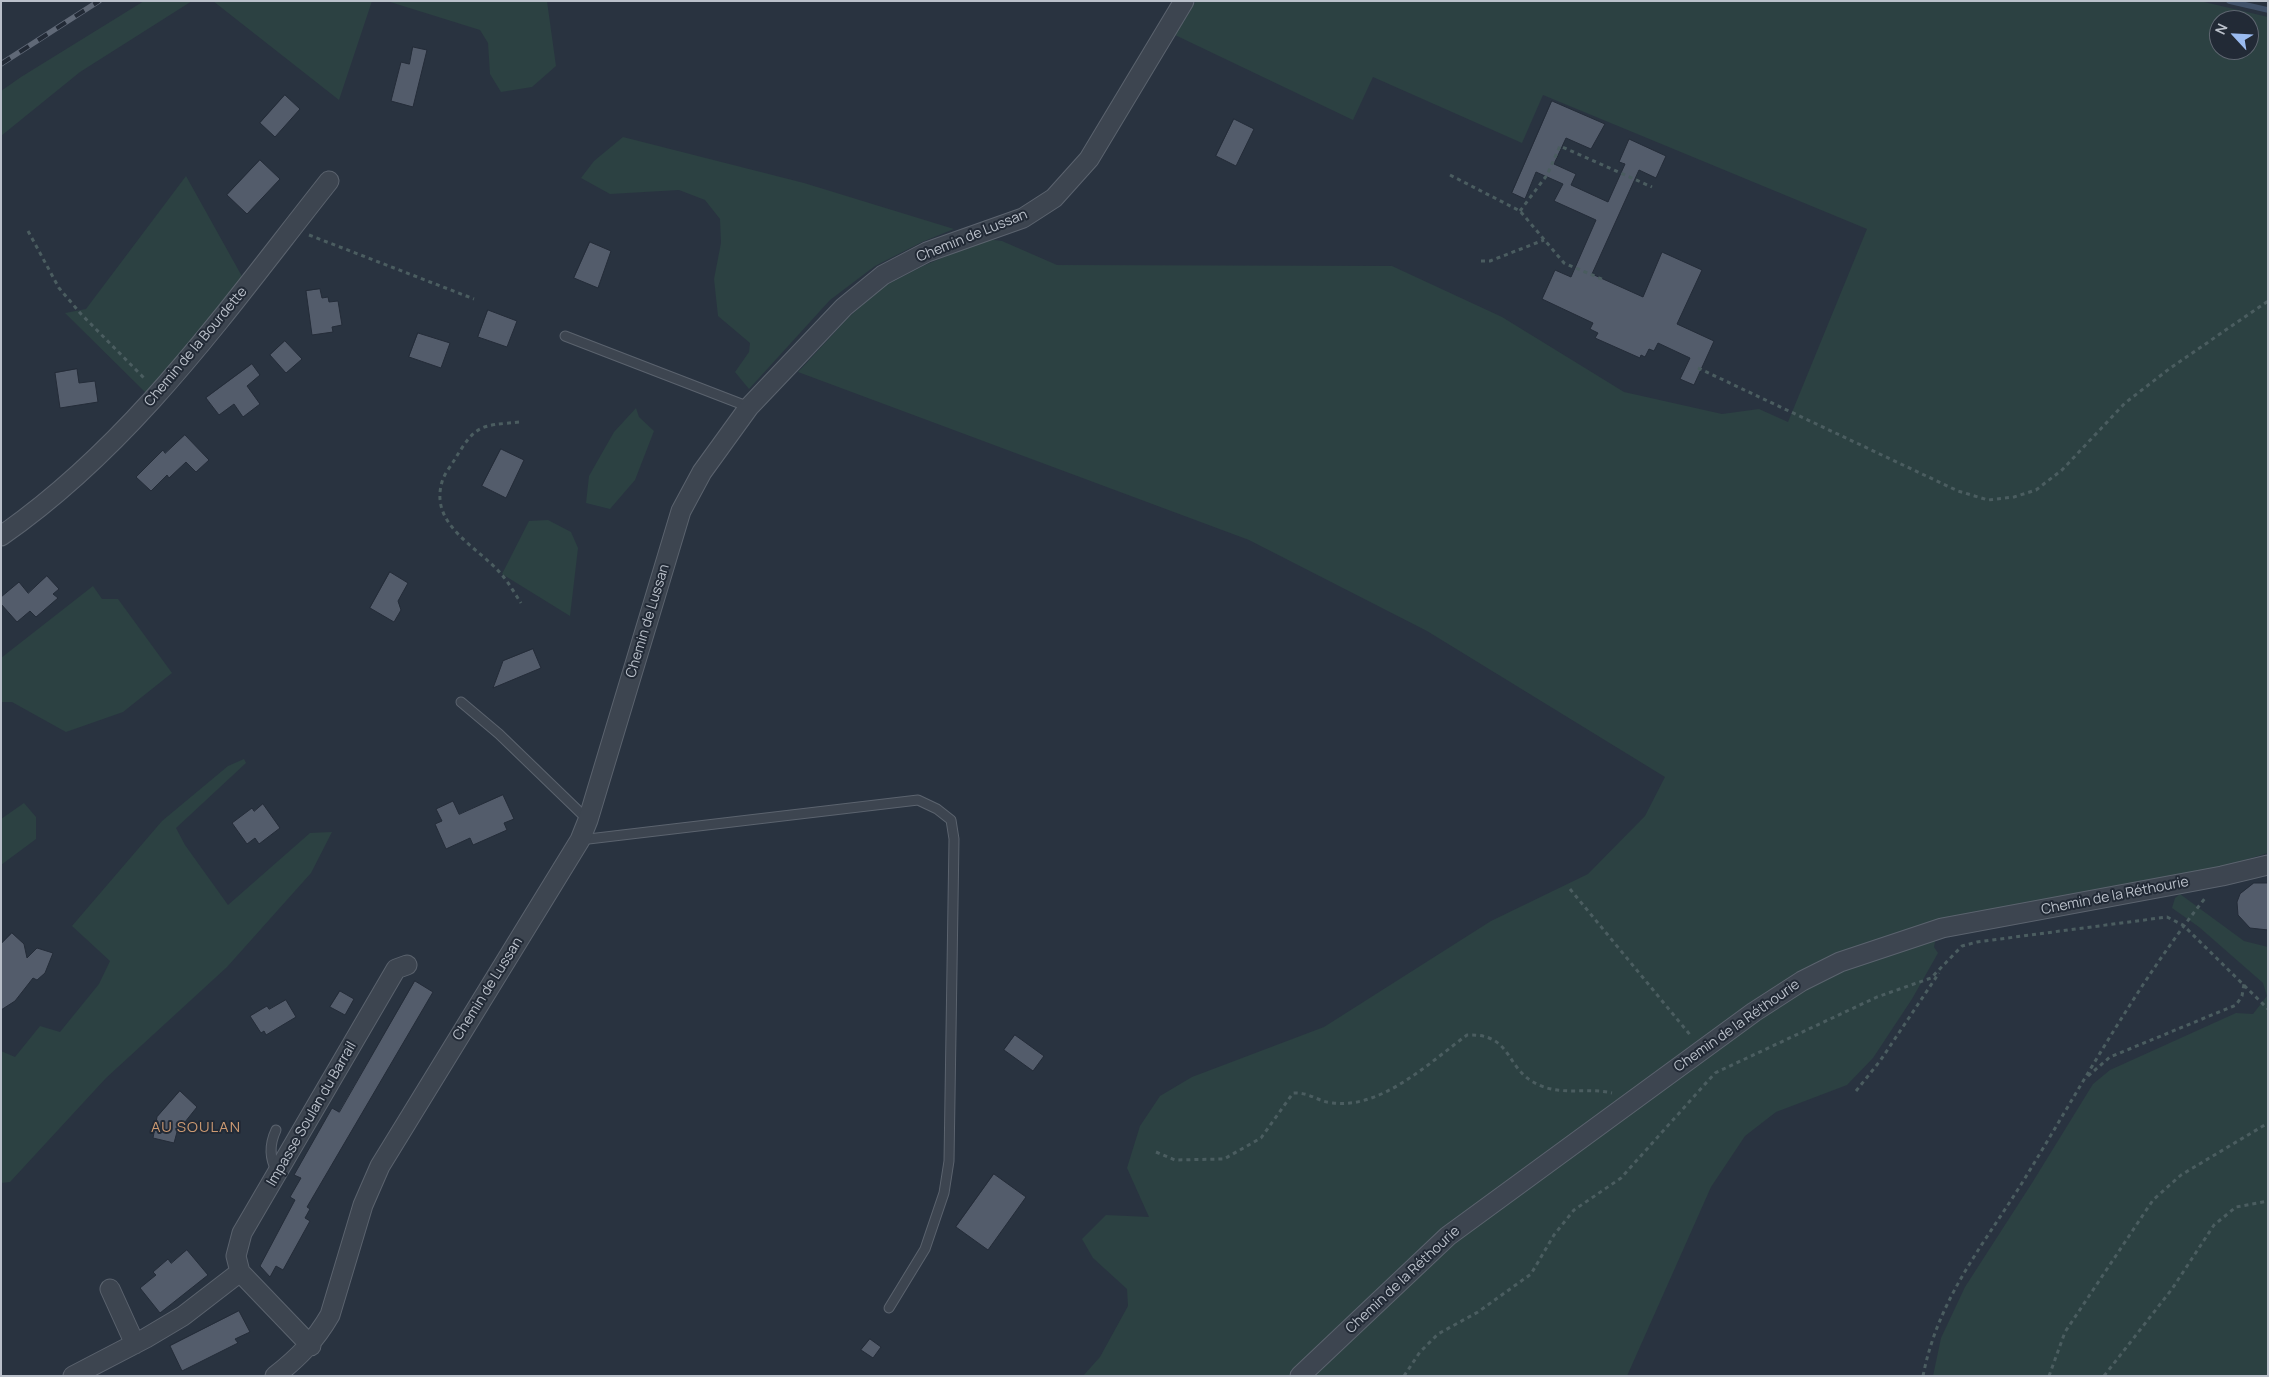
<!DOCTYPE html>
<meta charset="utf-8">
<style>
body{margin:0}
#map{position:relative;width:2269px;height:1377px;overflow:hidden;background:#293340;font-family:Manrope,sans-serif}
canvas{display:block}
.frame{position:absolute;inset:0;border:2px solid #bac0ca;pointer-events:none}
.north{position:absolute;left:2209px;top:10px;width:50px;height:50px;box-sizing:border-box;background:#222a36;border:1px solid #5f6671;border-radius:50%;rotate:295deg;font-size:14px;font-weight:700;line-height:20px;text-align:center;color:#bac0ca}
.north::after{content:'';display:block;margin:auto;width:18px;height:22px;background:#9abbf0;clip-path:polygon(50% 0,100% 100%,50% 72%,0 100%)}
</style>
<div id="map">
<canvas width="2269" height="1377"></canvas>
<div class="frame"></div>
<div class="north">N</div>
</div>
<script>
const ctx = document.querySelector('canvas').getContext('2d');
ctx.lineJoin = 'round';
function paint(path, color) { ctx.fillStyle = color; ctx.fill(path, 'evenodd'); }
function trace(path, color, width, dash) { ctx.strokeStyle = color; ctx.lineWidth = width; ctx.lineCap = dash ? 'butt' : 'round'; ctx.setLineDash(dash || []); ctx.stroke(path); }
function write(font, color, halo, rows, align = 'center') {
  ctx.font = font + ' Manrope,sans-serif'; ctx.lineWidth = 4; ctx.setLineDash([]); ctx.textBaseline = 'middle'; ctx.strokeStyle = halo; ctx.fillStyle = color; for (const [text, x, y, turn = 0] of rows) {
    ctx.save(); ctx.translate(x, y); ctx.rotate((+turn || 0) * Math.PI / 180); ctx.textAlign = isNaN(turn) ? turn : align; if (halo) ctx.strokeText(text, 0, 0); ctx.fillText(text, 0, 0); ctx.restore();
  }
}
paint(new Path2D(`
 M144,1H192L80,72L1,136V91L21,77Z
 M213,1H372L339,100Z
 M387,1H547L556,66L532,87L501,92L490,74L488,43L480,30Z
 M1196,1H2200L2268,17V853L2221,867L1939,920L1934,947L1938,953L1912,999L1873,1058L1847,1085L1776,1112L1745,1136L1711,1187L1627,1376H1083L1100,1357L1128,1306L1127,1289L1093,1258L1082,1239L1106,1215L1149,1217L1127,1168L1140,1126L1160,1096L1192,1077L1324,1027L1491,921L1588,874L1645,816L1665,777L1427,631L1249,540L798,372L848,318L882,287L923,266L987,239L1002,241L1057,265L1392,266L1502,317L1624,392L1722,414L1759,409L1788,422L1867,229L1543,95L1522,143L1373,77L1353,120L1175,35ZM2219,20H2249V50H2219Z
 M623,137L804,183L954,229L922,242L875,266L830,300L749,389L735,372L749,352L750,343L718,316L714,279L721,243L720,219L705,200L679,190L610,194L581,178L594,161Z
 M186,176L244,280L146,393L65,313L86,309Z
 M636,408L639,417L654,431L635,480L610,509L586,503L589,476L614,432Z
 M548,520L571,532L578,548L570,616L502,574L529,521Z
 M93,586L102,599H118L172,673L123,712L66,732L12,702H1V658Z
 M244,759L246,763L176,828L185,845L228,905L310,833L332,832L311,873L227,967L106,1078L10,1182L1,1183V1051L15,1057L40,1026L60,1032L99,984L110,961L72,926L162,821L228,766Z
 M24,803L36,817V839L1,865V819Z
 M2180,894L2244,941L2268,947V1376H1933L1941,1338L1965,1287L2032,1183L2093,1084L2110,1070L2236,1013L2253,1014L2267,996L2263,983L2199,927L2172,908L2175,898Z`), '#2c4142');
trace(new Path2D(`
 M2229,1L2268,10`), '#405168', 5.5);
const building = new Path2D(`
 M413,47L427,50L413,107L391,101L401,62L409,64Z
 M285,95L300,109L275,137L260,123Z
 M1552,101L1605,124L1591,149L1566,138L1554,164L1576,174L1571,185L1608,202L1625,164L1619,162L1629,139L1666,156L1656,178L1639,170L1592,274L1643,297L1662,252L1702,270L1677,324L1714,341L1694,385L1680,379L1690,358L1658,343L1654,351L1649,349L1645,357L1641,355L1640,358L1595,338L1598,333L1590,329L1593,323L1542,299L1555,270L1571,277L1596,220L1554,201L1563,184L1536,172L1525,199L1512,193Z
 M1234,119L1254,129L1236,166L1216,156Z
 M260,160L280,179L247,214L227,195Z
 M590,242L611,251L598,288L574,278Z
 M320,289L322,298L328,297L329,302L338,301L342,325L332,327L333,332L312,335L306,291Z
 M488,310L517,321L507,347L478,337Z
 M418,333L450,343L441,368L409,357Z
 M285,341L302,359L286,373L270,355Z
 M252,364L260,375L247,386L260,404L243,417L234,404L219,415L206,398Z
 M77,369L79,383L95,381L98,402L60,408L55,373Z
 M185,435L209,460L196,472L186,462L169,478L167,475L151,491L136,477L163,450L165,453Z
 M501,449L524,460L506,498L482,486Z
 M390,572L408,583L398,601L401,610L394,622L370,608Z
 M47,576L59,589L53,594L58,598L36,617L30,611L17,622L1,604V597L19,582L28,593Z
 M533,649L541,668L493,688L503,661Z
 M503,795L514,819L504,823L507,830L473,845L470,838L446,849L435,824L442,821L436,809L453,801L459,814Z
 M263,804L280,828L259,844L255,838L247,844L232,823L252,808L254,811Z
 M2254,883H2268V930L2250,928L2238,915L2237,902L2240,894Z
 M12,933L24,944L27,958L37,948L53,953L45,973L37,980L33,978L15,1001L1,1010V944Z
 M415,981L433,992L307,1207L310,1209L305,1218L310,1221L283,1270L276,1266L270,1277L260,1266L295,1200L290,1197L301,1178L294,1175L332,1108L339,1112Z
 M340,991L354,999L345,1015L330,1007Z
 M286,1000L296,1017L266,1035L264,1031L261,1033L250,1016L267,1006L269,1009Z
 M1015,1035L1044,1056L1033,1071L1004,1050Z
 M180,1091L197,1107L177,1132L174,1143L153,1138L157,1117Z
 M994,1174L1026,1197L988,1250L956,1227Z
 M187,1250L208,1275L160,1313L140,1288L156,1275L153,1272L168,1259L171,1263Z
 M239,1311L250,1332L235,1339L238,1343L182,1371L170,1346Z
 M870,1339L881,1347L873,1358L861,1350Z`);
paint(building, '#535c6b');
trace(building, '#242c38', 1);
const lane = new Path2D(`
 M565,336L749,407
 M461,702L499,734L588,820
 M580,840L918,800L937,809L951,820L954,839L949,1161L944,1193L925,1249L889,1308
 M276,1130C269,1145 269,1158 277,1172`);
const street = new Path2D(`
 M1,536C135,443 229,307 329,181
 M240,1272L236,1256L242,1233L396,969L407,965
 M110,1289L135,1344
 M73,1376L146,1338L183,1316L240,1272L311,1346
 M275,1376C298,1358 315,1341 330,1315L363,1205L380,1166L580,840L588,820L681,511L702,472L749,407L844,307L883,275L927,252L1023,218L1054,198L1089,159L1184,1
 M1300,1376L1448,1236L1754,1012L1802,981L1840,962L1942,928L2222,876L2268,865`);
trace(lane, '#5b636e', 11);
trace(street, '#5b636e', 21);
trace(new Path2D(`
 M1450,175L1520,211L1564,263L1604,280
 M1520,211L1547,175L1560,146L1652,187
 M28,231L59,288L81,314L146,380
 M309,235L474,299
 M1481,261H1490L1544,240
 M1698,368L1958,491L1988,500L2014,497L2036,490L2062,470L2125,403L2169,369L2268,301
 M519,422C480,426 476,424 455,459C451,466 444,474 442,482C429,526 479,547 502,575C509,583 515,594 521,603
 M1570,889L1691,1036
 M2088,1076L2110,1057L2236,1005L2242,996L2244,984
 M1856,1091L1880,1061L1939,973
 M1156,1152L1175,1160L1224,1159L1261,1138L1293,1093C1310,1092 1318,1102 1333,1103C1382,1109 1430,1062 1467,1035C1514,1033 1504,1070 1539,1085C1563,1096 1588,1087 1612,1093
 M1404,1376L1420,1352L1438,1334L1478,1312L1531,1274L1554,1235L1574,1210L1621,1178L1715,1073L1877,997L1931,978L1962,946L1977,942L2167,917L2183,925L2268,1009
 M1923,1376C1938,1299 1982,1247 2022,1183C2081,1087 2136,985 2206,897
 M2049,1376L2065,1332L2153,1200L2181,1175L2268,1123
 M2104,1376L2172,1289L2214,1225L2236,1207L2268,1201`), '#4b5d60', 3, [4, 4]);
trace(lane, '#3d4550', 9);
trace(street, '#3d4550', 19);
const rail = new Path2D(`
 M1,64L99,1`);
trace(rail, '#606977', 5.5);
trace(rail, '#222a36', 4, [11]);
write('14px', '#bac0ca', '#222a36', [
 ["Chemin de Lussan",972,236,-22],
 ["Chemin de la Bourdette",196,347,-50],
 ["Chemin de Lussan",648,621,-73],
 ["Chemin de la Réthourie",2115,896,-11],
 ["Chemin de Lussan",488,989,-58],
 ["Chemin de la Réthourie",1737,1026,-35],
 ["Impasse Soulan du Barrail",312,1114,-60],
 ["Chemin de la Réthourie",1403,1280,-43]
]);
ctx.letterSpacing = '1px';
write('15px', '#cd9a72', '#222a36', [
 ["AU SOULAN",196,1128]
]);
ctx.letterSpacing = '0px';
</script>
